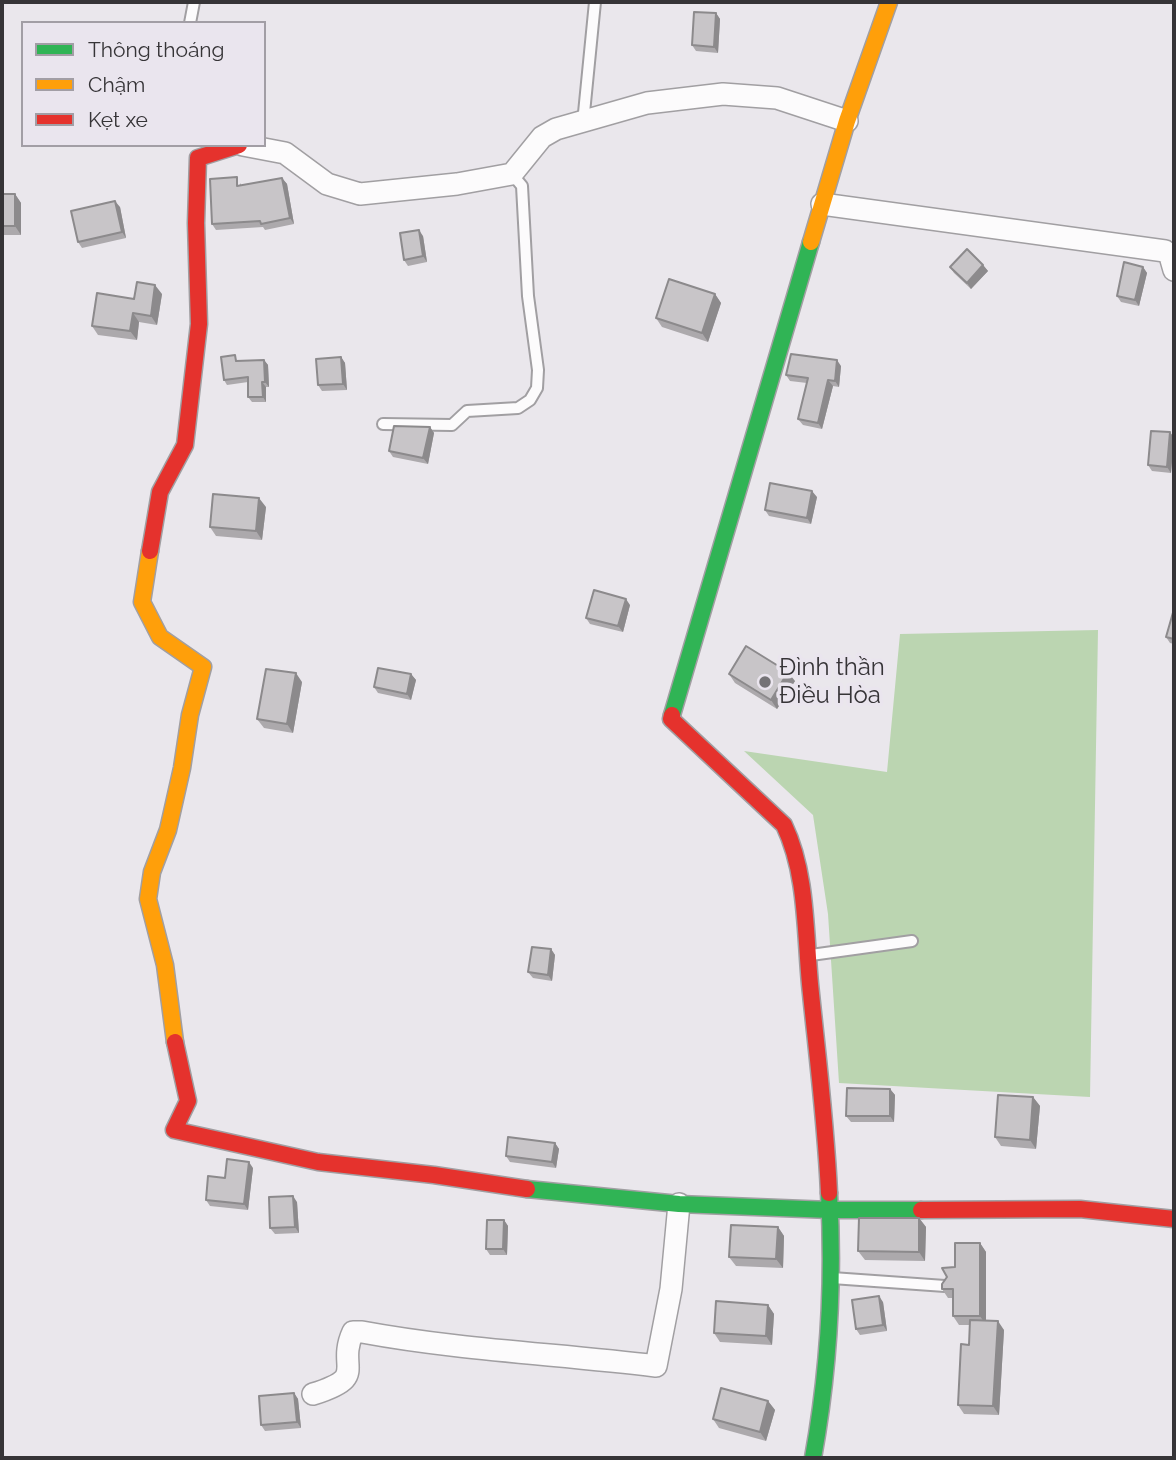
<!DOCTYPE html>
<meta charset="utf-8">
<style>
body{margin:0}
#map{position:relative;width:1176px;height:1460px;overflow:hidden;background:#eae7ec;font-family:Raleway,sans-serif}
canvas{display:block}
.frame{position:absolute;inset:0;border:4px solid #363437;pointer-events:none}
.legend{position:absolute;left:21px;top:21px;width:245px;height:126px;box-sizing:border-box;background:#eae5ee;border:2px solid #a29ea5;margin:0;padding:9px 12px;list-style:none;font-size:21px;color:#363437}
.legend li{display:flex;align-items:center;gap:14px;height:35px}
.legend b{width:35px;border:2px solid #a29ea5}
</style>
<div id="map">
<canvas width="1176" height="1460"></canvas>
<div class="frame"></div>
<ul class="legend">
<li><b style="height:9px;background:#30b455"></b>Thông thoáng</li>
<li><b style="height:9px;background:#ff9f0a"></b>Chậm</li>
<li><b style="height:9px;background:#e5322d"></b>Kẹt xe</li>
</ul>
</div>
<script>
const ctx = document.querySelector('canvas').getContext('2d');
ctx.lineJoin = 'round';
function paint(path, color) { ctx.fillStyle = color; ctx.fill(path, 'evenodd'); }
function trace(path, color, width, dash) { ctx.strokeStyle = color; ctx.lineWidth = width; ctx.lineCap = dash ? 'butt' : 'round'; ctx.setLineDash(dash || []); ctx.stroke(path); }
function write(font, color, halo, rows, align = 'center') {
  ctx.font = font + ' Raleway,sans-serif'; ctx.lineWidth = 7; ctx.setLineDash([]); ctx.textBaseline = 'middle'; ctx.strokeStyle = halo; ctx.fillStyle = color; for (const [text, x, y, turn = 0] of rows) {
    ctx.save(); ctx.translate(x, y); ctx.rotate((+turn || 0) * Math.PI / 180); ctx.textAlign = isNaN(turn) ? turn : align; if (halo) ctx.strokeText(text, 0, 0); ctx.fillText(text, 0, 0); ctx.restore();
  }
}
paint(new Path2D(`
 M1098,630L1090,1097L839,1083L828,914L813,815L744,751L887,772L900,634Z`), '#bbd5b1');
const lane = new Path2D(`
 M190,23L194,2
 M583,123L595,2
 M383,424L452,425L467,411L518,408L530,400L537,388L538,370L528,296L522,186L512,174
 M811,955L912,941
 M832,1278L945,1286`);
const street = new Path2D(`
 M243,145L285,153L327,184L360,194L457,184L512,174L542,137L556,129L647,103L723,94L777,98L847,121
 M822,204L1165,251L1170,256L1174,270
 M313,1394C370,1376 336,1369 353,1332H362C459,1350 558,1354 656,1366L671,1289L679,1204`);
const fast = new Path2D(`
 M672,715L811,242
 M527,1189L679,1204L830,1210H921
 M813,1458C829,1370 834,1282 829,1193`);
const slow = new Path2D(`
 M811,242L847,121L889,2
 M150,551L142,602L160,637L203,667L190,715L182,768L168,830L152,872L148,899L165,965L175,1042`);
const jam = new Path2D(`
 M150,551L160,492L185,445L199,324L196,223L198,158L239,145
 M672,715L671,719L784,825C807,873 805,931 810,984C817,1053 826,1123 829,1193
 M175,1042L188,1101L174,1130L318,1162L434,1175L527,1189
 M921,1210L1080,1209L1174,1219`);
trace(lane, '#a19fa2', 14);
trace(street, '#a19fa2', 24);
trace(fast, '#a19fa2', 19);
trace(slow, '#a19fa2', 19);
trace(jam, '#a19fa2', 19);
trace(lane, '#fcfbfc', 10);
trace(street, '#fcfbfc', 21);
trace(fast, '#30b455', 16);
trace(slow, '#ff9f0a', 16);
trace(jam, '#e5322d', 16);
paint(new Path2D(`
 M716,13L720,19L718,53L696,51L692,45Z
 M282,178L287,184L294,224L265,230L263,227L216,230L212,224L241,183V186Z
 M2,194H15L21,203V235H2Z
 M120,207L126,238L82,248L78,242Z
 M423,236L427,262L408,266L404,260Z
 M983,265L988,271L971,289L954,273L950,267Z
 M1143,267L1147,273L1139,306L1121,302L1117,296Z
 M162,294L157,325L139,322L137,340L98,335L92,326L134,299Z
 M715,294L721,303L708,342L662,327L656,318Z
 M341,357L345,363L347,390L322,391L318,385Z
 M264,360L268,365L269,387H266V402H252L248,397V382L227,385L224,380L239,361Z
 M841,366L839,387L833,386L822,429L803,425L798,419L807,383L790,381L786,375Z
 M430,427L434,433L428,464L393,457L389,451Z
 M1170,432L1174,438L1171,473L1152,471L1148,465Z
 M817,497L811,524L769,516L765,510Z
 M266,507L262,540L216,536L210,527Z
 M630,605L623,632L590,624L586,618Z
 M1174,609V644L1170,643L1166,637Z
 M411,674L416,680L411,700L378,693L374,687Z
 M729,674L795,681L777,709L735,683Z
 M302,682L293,733L264,728L257,719Z
 M551,949L555,955L552,981L533,978L528,972Z
 M890,1089L895,1095L894,1122H851L846,1116Z
 M1033,1097L1040,1106L1036,1149L1001,1146L995,1137Z
 M555,1143L559,1149L556,1168L510,1162L506,1156Z
 M253,1168L248,1210L210,1206L206,1200L225,1178Z
 M297,1202L299,1233L275,1234L270,1228Z
 M919,1218L926,1227L925,1261L865,1260L858,1251Z
 M504,1220L508,1226L507,1255H490L486,1249Z
 M778,1227L784,1236L783,1268L736,1266L729,1257Z
 M980,1243L986,1252V1321L1004,1330L999,1415L964,1414L958,1405L969,1345L970,1325H959L953,1316V1298H948L942,1289L955,1267Z
 M883,1302L887,1331L860,1335L856,1329Z
 M768,1305L774,1314L772,1345L720,1342L714,1333Z
 M294,1393L298,1399L301,1428L265,1431L261,1425Z
 M768,1401L775,1410L766,1441L719,1428L713,1419Z`), '#aca9ac');
paint(new Path2D(`
 M716,13L720,19L718,53L714,47Z
 M282,178L287,184L294,224L290,218Z
 M15,194L21,203V235L15,226Z
 M115,201L120,207L126,238L122,232Z
 M419,230L423,236L427,262L423,256Z
 M983,265L988,271L971,289L967,283Z
 M1143,267L1147,273L1139,306L1135,300Z
 M155,285L162,294L157,325L151,316Z
 M715,294L721,303L708,342L702,333Z
 M133,313L139,322L137,340L130,331Z
 M341,357L345,363L347,390L343,384Z
 M264,360L268,365L269,387L265,382Z
 M837,360L841,366L839,387L835,381Z
 M828,380L833,386L822,429L818,423Z
 M262,382L266,387V402L263,397Z
 M430,427L434,433L428,464L423,458Z
 M1170,432L1174,438L1171,473L1167,467Z
 M812,491L817,497L811,524L807,518Z
 M259,498L266,507L262,540L256,531Z
 M626,599L630,605L623,632L618,626Z
 M788,672L795,681L777,709L771,700Z
 M296,673L302,682L293,733L287,724Z
 M411,674L416,680L411,700L407,694Z
 M551,949L555,955L552,981L548,975Z
 M890,1089L895,1095L894,1122L890,1116Z
 M1033,1097L1040,1106L1036,1149L1030,1140Z
 M555,1143L559,1149L556,1168L552,1162Z
 M249,1162L253,1168L248,1210L244,1204Z
 M293,1196L297,1202L299,1233L295,1227Z
 M919,1218L926,1227L925,1261L919,1252Z
 M504,1220L508,1226L507,1255L503,1249Z
 M778,1227L784,1236L783,1268L776,1259Z
 M980,1243L986,1252V1325L980,1316Z
 M879,1296L883,1302L887,1331L883,1325Z
 M768,1305L774,1314L772,1345L766,1336Z
 M998,1321L1004,1330L999,1415L993,1406Z
 M294,1393L298,1399L301,1428L297,1422Z
 M768,1401L775,1410L766,1441L760,1432Z`), '#8c8a8c');
const building = new Path2D(`
 M694,12L716,13L714,47L692,45Z
 M237,177V186L282,178L290,218L261,224L260,221L212,224L210,179Z
 M2,194H15V226H2Z
 M115,201L122,232L78,242L71,211Z
 M419,230L423,256L404,260L400,233Z
 M967,249L983,265L967,283L950,267Z
 M1124,262L1143,267L1135,300L1117,296Z
 M669,279L715,294L702,333L656,318Z
 M137,282L155,285L151,316L133,313L130,331L92,326L97,293L134,299Z
 M791,354L837,360L835,381L828,380L818,423L798,419L808,378L786,375Z
 M235,355L236,361L264,360L265,382H262L263,397H248V377L224,380L221,357Z
 M341,357L343,384L318,385L316,359Z
 M394,426L430,427L423,458L389,451Z
 M1151,431L1170,432L1167,467L1148,465Z
 M770,483L812,491L807,518L765,510Z
 M213,494L259,498L256,531L210,527Z
 M594,590L626,599L618,626L586,618Z
 M1174,609V639L1166,637Z
 M746,646L788,672L771,700L729,674Z
 M378,668L411,674L407,694L374,687Z
 M266,669L296,673L287,724L257,719Z
 M532,947L551,949L548,975L528,972Z
 M847,1088L890,1089V1116H846Z
 M998,1095L1033,1097L1030,1140L995,1137Z
 M508,1137L555,1143L552,1162L506,1156Z
 M227,1159L249,1162L244,1204L206,1200L208,1176L225,1178Z
 M293,1196L295,1227L270,1228L269,1197Z
 M859,1218H919V1252L858,1251Z
 M487,1220H504L503,1249H486Z
 M731,1225L778,1227L776,1259L729,1257Z
 M955,1243H980V1316H953V1289H942V1284L947,1277L942,1268L955,1267Z
 M879,1296L883,1325L856,1329L852,1300Z
 M716,1301L768,1305L766,1336L714,1333Z
 M970,1320L998,1321L993,1406L958,1405L961,1344L969,1345Z
 M721,1388L768,1401L760,1432L713,1419Z
 M294,1393L297,1422L261,1425L259,1396Z`);
paint(building, '#c8c5c8');
trace(building, '#8c8a8c', 2);
for (const [x, y, r, color] of [
 [765,682,7,"#757376"]
]) { const dot = new Path2D(); dot.arc(x, y, r, 0, 2 * Math.PI); ctx.fillStyle = color; ctx.fill(dot); trace(dot, '#eae5ee', 2.5); }
write('24px', '#363437', '#eae5ee', [
 ["Đình thần",779,668],
 ["Điều Hòa",779,696]
], 'left');
</script>
